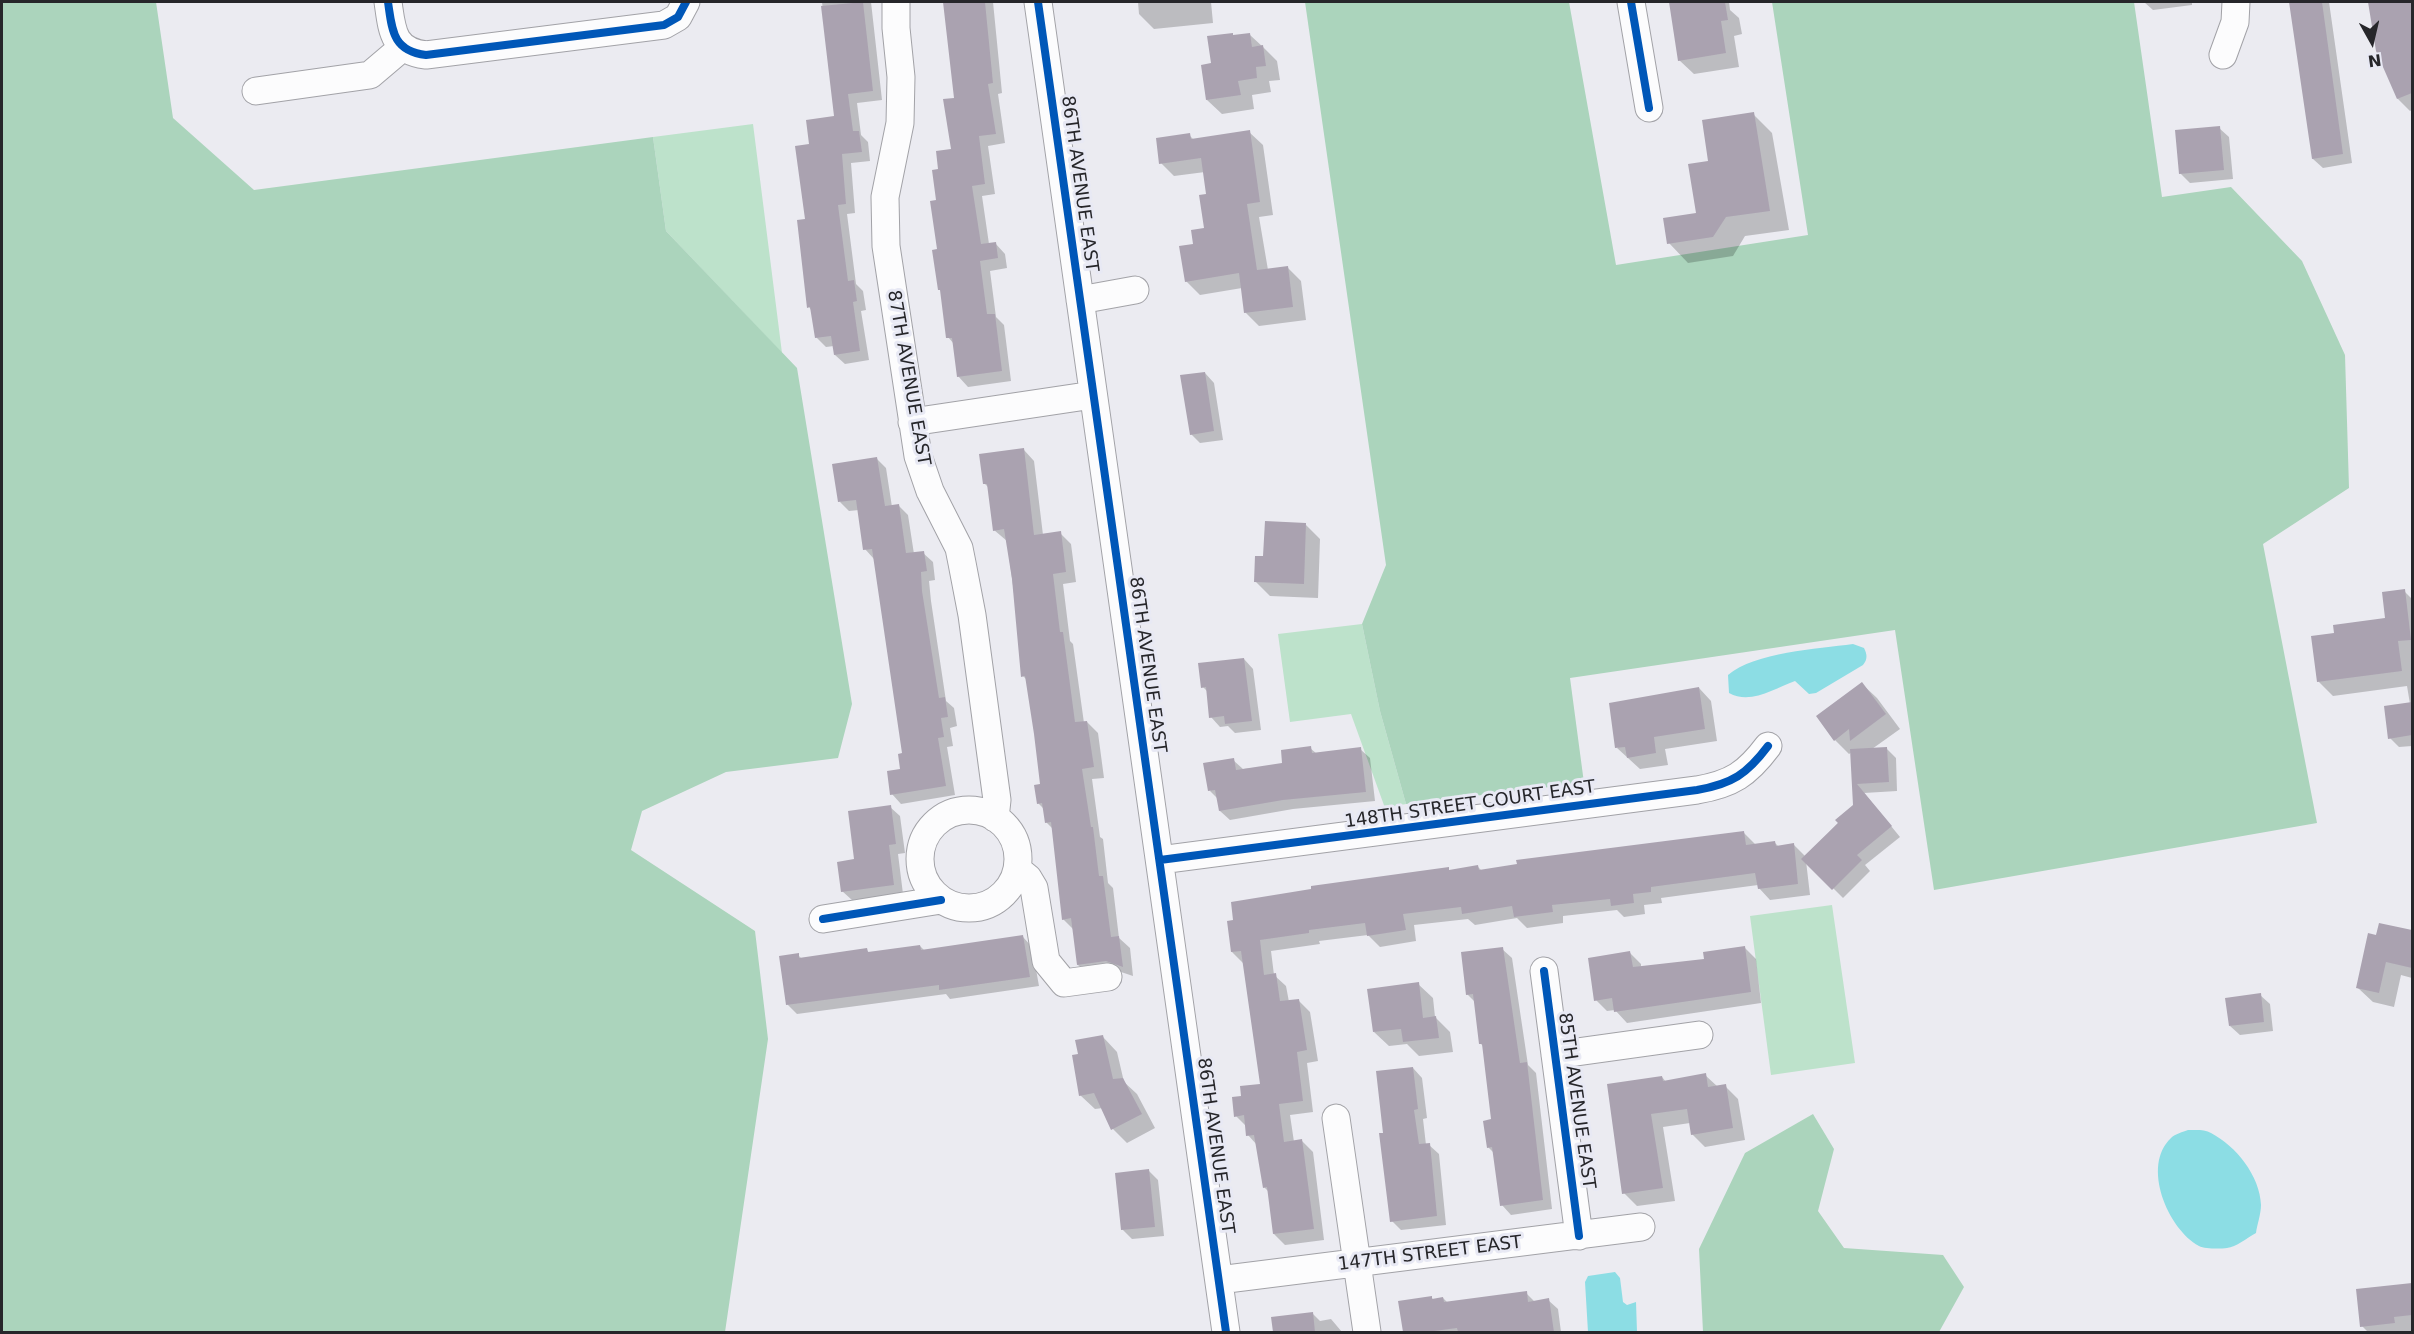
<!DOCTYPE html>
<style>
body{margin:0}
#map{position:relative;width:2414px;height:1334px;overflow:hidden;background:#ebebf1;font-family:"DejaVu Sans",sans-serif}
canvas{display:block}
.frame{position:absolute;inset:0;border:3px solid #26262a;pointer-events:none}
.north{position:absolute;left:2342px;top:12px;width:60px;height:60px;-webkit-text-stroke:4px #e8e9f4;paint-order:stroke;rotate:172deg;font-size:16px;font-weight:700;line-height:24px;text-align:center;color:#26262a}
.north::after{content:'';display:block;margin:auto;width:21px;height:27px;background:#26262a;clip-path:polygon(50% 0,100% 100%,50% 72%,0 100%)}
</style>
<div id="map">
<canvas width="2414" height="1334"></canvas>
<div class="frame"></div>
<div class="north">N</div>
</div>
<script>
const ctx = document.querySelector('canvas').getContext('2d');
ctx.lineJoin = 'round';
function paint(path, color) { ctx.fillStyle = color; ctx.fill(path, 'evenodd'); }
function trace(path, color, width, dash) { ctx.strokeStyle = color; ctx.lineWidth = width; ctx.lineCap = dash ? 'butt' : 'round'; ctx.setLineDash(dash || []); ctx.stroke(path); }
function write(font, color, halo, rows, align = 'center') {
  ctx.font = font + ' "DejaVu Sans",sans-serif'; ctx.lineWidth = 6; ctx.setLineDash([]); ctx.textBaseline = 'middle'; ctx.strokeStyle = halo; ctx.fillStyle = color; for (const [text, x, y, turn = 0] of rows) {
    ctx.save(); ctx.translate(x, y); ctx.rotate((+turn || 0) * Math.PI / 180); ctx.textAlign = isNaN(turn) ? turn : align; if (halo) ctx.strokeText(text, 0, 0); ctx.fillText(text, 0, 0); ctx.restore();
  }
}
paint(new Path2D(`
 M753,124L782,353L666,231L653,137Z
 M1362,624L1380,711L1406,804L1385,808L1351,714L1290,722L1278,634Z
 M1832,905L1855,1063L1771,1075L1750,916Z`), '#bde2cb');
paint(new Path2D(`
 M2,2H156L173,118L254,190L653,137L666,231L797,368L852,704L838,758L726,772L642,811L631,850L755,931L768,1039L725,1332H2Z
 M1305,2H1569L1616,265L1808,235L1772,2H2134L2162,197L2231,187L2302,261L2345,355L2349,488L2263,544L2317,823L1934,890L1895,630L1570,678L1584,783L1406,804L1380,711L1362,624L1386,565Z
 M1813,1114L1834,1149L1818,1211L1844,1248L1943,1255L1964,1287L1939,1332H1703L1699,1249L1745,1153Z`), '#abd4bc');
paint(new Path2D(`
 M1853,644L1864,648C1867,654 1868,659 1863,665L1816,693L1809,694L1795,681C1775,688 1751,705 1729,693L1728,675C1755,652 1817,649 1853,644Z
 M2188,1130C2195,1130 2205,1129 2211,1133C2236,1146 2260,1176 2261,1205C2261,1214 2257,1225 2256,1233C2247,1238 2236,1247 2227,1248C2220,1249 2205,1249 2199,1246C2168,1229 2141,1166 2171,1138C2175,1134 2183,1132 2188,1130Z
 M1615,1272L1620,1278L1623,1302L1627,1305L1636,1302L1637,1332H1588L1585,1282L1588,1276Z`), '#8cdde4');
paint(new Path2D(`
 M822,2H871L882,100L857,103L861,135L868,142L870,161L851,163L855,213L847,214L856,284L863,291L866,310L861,311L869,360L845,364L835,355L834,346L826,347L816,337L812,311L809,307L811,145L835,118Z
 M945,2H993L1002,93L998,94L1005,143L988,146L995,194L982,196L989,244L995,243L1005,254L1007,268L990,271L996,317L1004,325L1011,381L968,387L958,376L954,344L948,337L939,251L940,171L952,150L955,99Z
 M1138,2H1211L1213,23L1154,29L1139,14Z
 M1680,2H1729L1730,10L1739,18L1742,34L1734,36L1739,67L1694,74L1679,60L1670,3Z
 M2144,2H2192V5L2153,10Z
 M2291,2H2329L2352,163L2323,168L2313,159Z
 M2370,2H2412V110L2410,111L2398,99L2377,51Z
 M1232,34L1235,37L1250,35L1263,47L1277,61L1280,80L1269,81L1271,92L1252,95L1254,109L1222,114L1207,100L1213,64Z
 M1753,114L1772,133L1789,230L1745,236L1733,256L1688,263L1669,243L1697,214L1710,162Z
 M2219,128L2229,137L2233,179L2190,183L2180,173Z
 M1249,132L1263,145L1273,215L1259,217L1268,270L1288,268L1301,281L1306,320L1259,326L1245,312L1242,288L1200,295L1186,281L1195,245L1206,230L1208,195L1205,172L1174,176L1161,163L1189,135L1194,140Z
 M1205,373L1214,383L1223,440L1200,443L1191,434Z
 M1024,450L1034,461L1043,535L1060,533L1071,544L1076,582L1063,584L1070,641L1073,644L1084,723L1087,722L1098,733L1104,778L1092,779L1100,837L1103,839L1108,883L1113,888L1119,938L1130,948L1133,976L1118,971L1089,975L1078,965L1074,930L1063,919L1053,829L1046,822L1044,809L1038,803L1042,786L1027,680L1023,676L1020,638L1007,541L994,530L989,488L985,484Z
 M877,459L886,468L892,507L899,506L908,515L914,554L923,553L933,562L935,580L929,581L931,601L946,701L954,708L957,726L950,728L953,746L947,747L955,795L901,804L892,794L902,771L904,754L874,559L865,549L859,510L849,511L840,502Z
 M1306,525L1320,539L1318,598L1270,596L1255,581L1265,558Z
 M2404,591L2412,599V746L2399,747L2390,738L2410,704L2407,686L2333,696L2318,681L2335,634L2387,619Z
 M1244,659L1253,669L1261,730L1235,733L1228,726L1220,727L1211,717L1208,692L1203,687Z
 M1862,684L1877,698L1900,729L1872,749L1886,748L1896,758L1897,791L1864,793L1900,837L1865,865L1870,871L1843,898L1806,861L1810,895L1770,900L1759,888L1758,885L1661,898L1662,903L1644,905L1645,914L1624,917L1617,910L1563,916V923L1527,928L1517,918L1475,925L1468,919L1414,925L1416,941L1380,947L1368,935L1319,941L1320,944L1271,951L1274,975L1286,986L1289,1002L1298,1000L1310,1012L1318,1061L1307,1063L1313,1112L1290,1115L1294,1142L1302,1141L1313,1152L1324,1240L1285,1245L1274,1234L1269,1192L1264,1187L1257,1145L1248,1135L1247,1127L1236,1116L1243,1097L1261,1085L1244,964L1232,952L1228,922L1448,869L1450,871L1478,867L1482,871L1744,833L1756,845L1775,843L1779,847L1794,845L1806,857L1855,805L1852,752L1849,754L1835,740Z
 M1699,688L1711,701L1717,741L1665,749L1668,765L1640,769L1617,748Z
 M1310,748L1317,754L1360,749L1370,758L1375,801L1293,809L1230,820L1220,811L1218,799L1210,791L1233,760L1243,769L1284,765Z
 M890,807L900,816L905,853L898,854L903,894L852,900L842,891L856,861Z
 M2380,924L2412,931V978L2401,975L2394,1007L2373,1002L2358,988Z
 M1023,937L1032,947L1039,986L950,999L946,994L797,1014L787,1004L798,955L802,959L866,950L870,953L920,946L925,951Z
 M1745,948L1756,959L1761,1003L1627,1023L1615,1010L1607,1011L1596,1000L1630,953L1641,964V968L1705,960Z
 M1502,949L1512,958L1528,1065L1536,1073L1552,1209L1511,1215L1502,1205L1495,1154L1488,1147L1493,1121L1484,1047L1481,1044L1475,1002L1467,994Z
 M1418,984L1433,998L1435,1017L1450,1032L1453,1052L1419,1056L1407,1044L1389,1046L1374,1032Z
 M2260,995L2270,1004L2273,1031L2240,1035L2230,1026Z
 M1103,1037L1117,1052L1124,1082L1137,1094L1155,1128L1127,1143L1113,1129L1103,1108L1095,1109L1080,1095L1079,1055Z
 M1413,1068L1422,1078L1427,1118L1423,1119L1426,1145H1429L1439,1154L1446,1225L1401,1230L1392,1221L1384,1134Z
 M1705,1075L1718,1087L1725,1086L1738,1099L1745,1140L1705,1147L1692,1134L1690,1123L1663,1127L1675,1201L1637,1206L1624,1193L1662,1077L1666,1082Z
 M1149,1171L1158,1180L1164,1236L1132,1239L1122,1229Z
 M2412,1284V1331L2368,1332L2362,1326L2358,1291Z
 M1526,1293L1535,1302L1548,1300L1558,1309L1561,1332H1405L1400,1302L1431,1297L1434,1300L1443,1298L1448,1303Z
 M1312,1313L1320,1321L1331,1319L1342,1332H1274L1272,1318Z`), '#0003');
paint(new Path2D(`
 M863,2L873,91L848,94L853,131H859L862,152L842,154L846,204L838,205L848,281L854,280L857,301L853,302L860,351L834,355L831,336L815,338L810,307L807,308L797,220L805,219L795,146L809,144L806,120L834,116L821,6Z
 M943,2H985L993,83L988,84L996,134L979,136L985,184L972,186L981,244L996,242L998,258L980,261L987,314H995L1002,371L957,377L952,338H946L940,290H938L932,250L937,249L930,201L936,200L932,170L938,169L936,151L951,149L943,99L954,98Z
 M1669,2H1725L1728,20L1721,21L1726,53L1678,61Z
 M2289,2H2322L2343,154L2312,159Z
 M2368,2H2412V93L2397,99L2376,51Z
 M1233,33V35L1250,33L1252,47L1263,45L1266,66L1256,67L1257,78L1238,81L1241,95L1206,100L1201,65L1211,63L1207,36Z
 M1754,112L1770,211L1726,217L1713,237L1667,244L1663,218L1696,213L1688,164L1708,161L1702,120Z
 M2220,126L2224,170L2179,174L2175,130Z
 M1250,130L1260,202L1247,204L1257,270L1288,266L1293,307L1244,313L1239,273L1185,282L1179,246L1193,244L1191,230L1204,228L1199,195L1206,194L1201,158L1159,164L1156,138L1190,133L1191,139Z
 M1205,372L1214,431L1190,435L1180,375Z
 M1024,448L1034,535L1061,531L1066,572L1053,574L1060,632H1063L1075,722L1087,721L1094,767L1082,769L1091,827H1093L1099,876H1103L1111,937L1119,936L1123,967L1106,961L1077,965L1071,918L1062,920L1051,822L1045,823L1042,803L1037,804L1034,785L1040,784L1034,734L1025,676L1021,677L1012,579L1004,529L993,531L987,484H983L979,454Z
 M877,457L885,506L899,504L906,553L924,551L927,571L921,572L922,591L939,698L945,697L948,717L941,718L944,737L938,738L946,786L890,795L887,771L900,769L898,754L902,753L872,549L863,550L856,500L838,502L832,464Z
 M1265,521L1306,523L1304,584L1254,582L1255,556H1263Z
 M2405,589L2411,640L2398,641L2402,671L2317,682L2311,636L2334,633L2333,625L2385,618L2382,592Z
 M1244,658L1252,721L1225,724L1224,716L1209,718L1206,687L1201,688L1198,663Z
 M1862,682L1886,714L1850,741L1849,729L1834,741L1816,716Z
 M1699,687L1705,729L1654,737L1656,753L1627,758L1625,747L1615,748L1609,703Z
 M2412,702V735L2388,739L2384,706Z
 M1311,746L1312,753L1361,747L1366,792L1283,800L1219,811L1215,790L1208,791L1203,763L1234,758L1236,770L1282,763L1281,750Z
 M1887,747L1889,782L1857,784L1892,826L1857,855L1862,860L1832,890L1801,859L1838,823L1835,820L1853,805L1850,749Z
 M891,805L896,844L889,845L894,885L841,892L837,862L854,859L848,811Z
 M1744,831L1746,845L1775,841L1776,846L1794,843L1798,884L1758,889L1755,873L1651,887V892L1633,894L1634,903L1611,906L1610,899L1552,905L1553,912L1514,917L1512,906L1462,914L1461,907L1403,914L1406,930L1367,936L1365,923L1309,930V933L1260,940L1264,975L1276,973L1280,1001L1299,999L1307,1050L1297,1052L1303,1101L1279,1104L1284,1142L1302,1139L1314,1229L1273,1234L1267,1187L1263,1188L1254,1135L1246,1136L1244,1115L1234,1117L1232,1097L1241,1096L1240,1086L1260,1084L1241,951L1231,952L1227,921L1233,920L1231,902L1311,889V886L1449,867V870L1478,865L1479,870L1517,864L1516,860Z
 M2379,923L2412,930V968L2386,962L2379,993L2356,988L2368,933L2376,935Z
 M1023,935L1030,977L939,990V985L786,1005L779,956L799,953V958L867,948L868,952L920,945L921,950Z
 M1745,946L1751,992L1614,1012L1612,998L1594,1001L1588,958L1630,951L1633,967L1704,959L1703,952Z
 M1503,947L1520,1063L1527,1062L1543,1200L1500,1206L1492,1147L1487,1148L1483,1121L1491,1119L1482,1044H1479L1473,994L1466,995L1461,952Z
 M1419,982L1423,1018L1436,1016L1439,1038L1403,1042L1401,1029L1373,1032L1367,989Z
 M2261,993L2264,1022L2229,1026L2225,998Z
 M1103,1035L1113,1079L1123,1078L1142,1114L1111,1130L1094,1093L1079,1096L1072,1055L1078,1054L1075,1040Z
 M1413,1067L1418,1109L1414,1110L1419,1144L1430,1143L1437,1216L1390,1222L1379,1133H1383L1376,1071Z
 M1706,1073L1708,1087L1726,1084L1733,1128L1691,1135L1687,1109L1651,1114L1663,1188L1622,1194L1607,1084L1662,1076L1663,1081Z
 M1149,1169L1155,1227L1121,1230L1115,1173Z
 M2412,1283V1315L2394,1317L2395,1323L2360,1327L2356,1289Z
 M1527,1291L1528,1302L1549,1298L1554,1332H1458L1457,1328L1427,1332H1403L1398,1301L1432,1296V1299L1443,1297L1444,1302Z
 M1313,1312L1315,1332H1273L1271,1317Z`), '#aaa2b0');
const minor = new Path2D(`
 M388,2C392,29 392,51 426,55L664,25L678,17L686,2
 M896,2V28L901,77L900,123L885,197L886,246L918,456L930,491L959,548L962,563L972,615L997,800L995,818
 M1038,2L1226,1332
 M1631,2L1649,108
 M2223,55L2235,22L2236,2
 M256,91L370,75L403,47
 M1080,300L1135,290
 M912,422L1093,395
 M920 859a49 49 0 1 1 98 0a49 49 0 1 1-98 0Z
 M1160,860L1697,790C1732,784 1747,774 1768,746
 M1017,869L1028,878L1034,888L1046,961L1064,983L1108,977
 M823,919L941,900
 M1544,971L1579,1236
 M1555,1055L1699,1035
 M1336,1118L1367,1332
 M1219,1280L1641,1227`);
trace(minor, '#a2a2a7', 29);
trace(minor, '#fcfcfd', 27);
trace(new Path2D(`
 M388,2C392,29 392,51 426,55L664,25L678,17L686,2
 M1038,2L1226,1332
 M1631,2L1649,108
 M1160,860L1697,790C1732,784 1747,774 1768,746
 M823,919L941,900
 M1544,971L1579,1236`), '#0057b8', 8);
write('18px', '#26262a', '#e8e9f4', [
 ["86TH AVENUE EAST",1079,184,82],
 ["87TH AVENUE EAST",908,378,80],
 ["86TH AVENUE EAST",1147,665,82],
 ["148TH STREET COURT EAST",1470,805,-8],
 ["85TH AVENUE EAST",1576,1101,82],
 ["86TH AVENUE EAST",1215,1146,82],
 ["147TH STREET EAST",1430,1254,-7]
]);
</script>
